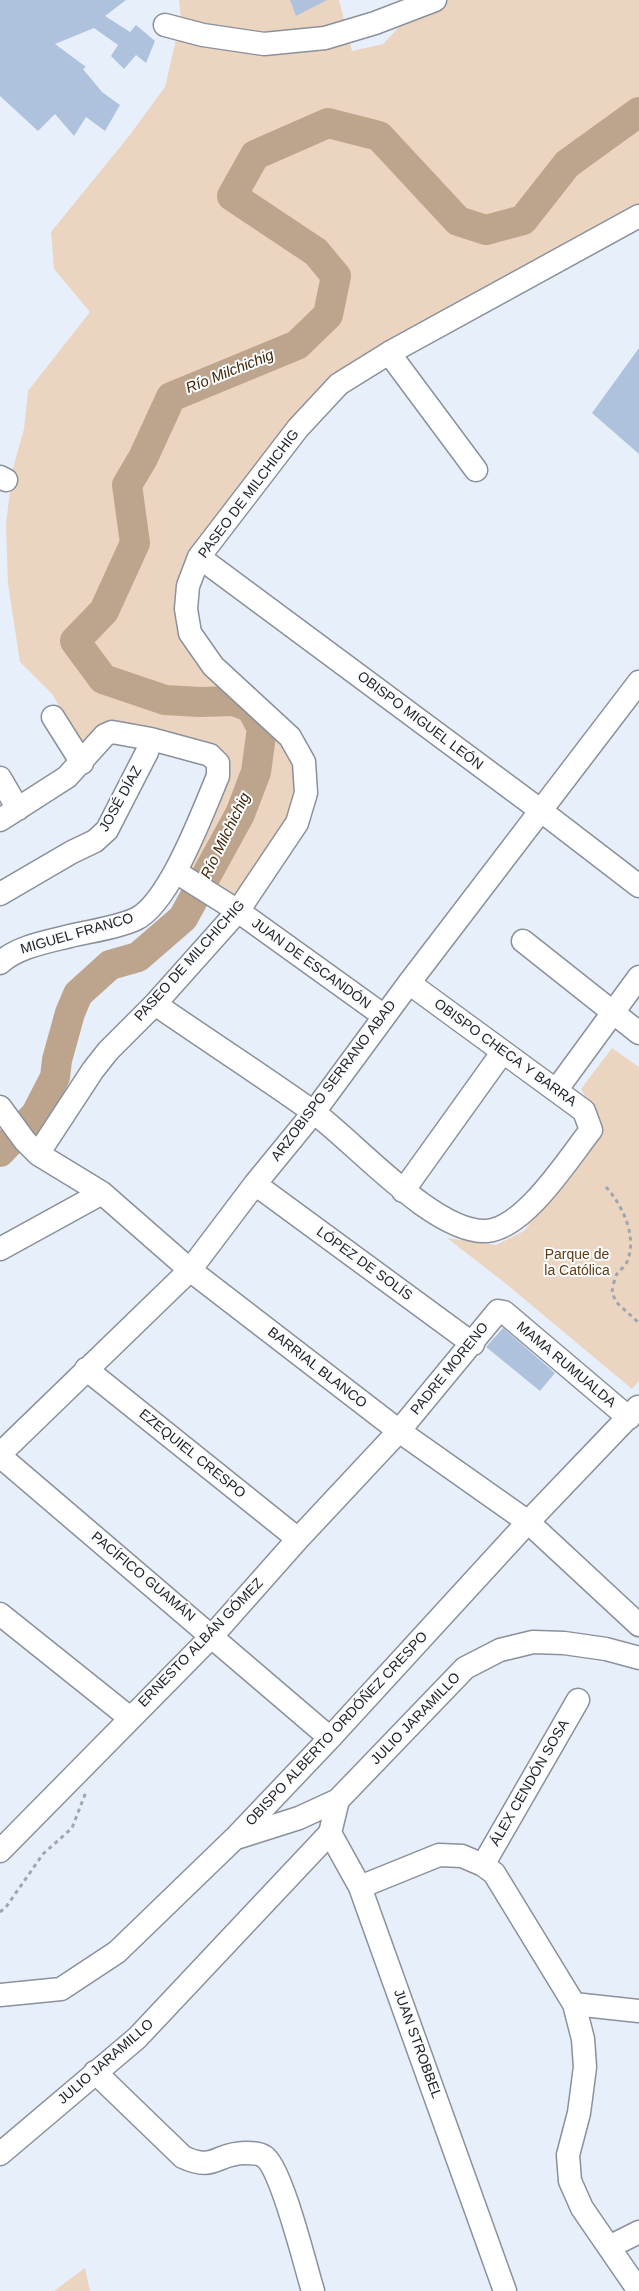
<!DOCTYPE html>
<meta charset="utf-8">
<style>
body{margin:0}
canvas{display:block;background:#e7effa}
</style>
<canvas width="639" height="2291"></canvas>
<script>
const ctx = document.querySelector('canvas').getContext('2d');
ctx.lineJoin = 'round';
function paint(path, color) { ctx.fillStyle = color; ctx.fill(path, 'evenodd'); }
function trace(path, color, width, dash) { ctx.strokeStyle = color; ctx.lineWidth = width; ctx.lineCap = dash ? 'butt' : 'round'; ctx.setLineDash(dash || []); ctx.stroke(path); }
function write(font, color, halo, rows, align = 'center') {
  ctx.font = font + ' Arial,sans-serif'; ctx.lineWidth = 4; ctx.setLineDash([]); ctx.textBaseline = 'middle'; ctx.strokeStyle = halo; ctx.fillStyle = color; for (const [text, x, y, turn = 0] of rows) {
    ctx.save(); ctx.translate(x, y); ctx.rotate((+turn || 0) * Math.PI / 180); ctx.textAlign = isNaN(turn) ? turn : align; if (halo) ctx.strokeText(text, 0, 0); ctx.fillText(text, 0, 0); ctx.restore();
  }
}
paint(new Path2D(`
 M179,0H339L352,51L383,44L425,0H639V209L328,381L179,608L287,742L297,766V793L290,823L233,905L188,876L230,761L216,747L111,729L83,750L53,695L20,662L8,584L6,523L13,468L24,429L28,391L90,312L54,269L51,232L129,136L165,87L181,18Z
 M612,1048L639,1067V1381L632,1389L505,1283L447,1238L496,1245L524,1231L604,1129L581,1089Z
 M85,2268L90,2291H54Z`), '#ebd5c0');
trace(new Path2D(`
 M0,1152L36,1114L55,1077L57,1060L70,1013L78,994L110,965L138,957L183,918L240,814L256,772L262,728L251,708L234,701L200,702L165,700L103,679L75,641L104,611L135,543L127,485L143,458L171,397L297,345L328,315L336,276L316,252L232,196L255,155L328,123L379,136L458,221L486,230L523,220L567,164L639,112`), '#bda48c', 30);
paint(new Path2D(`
 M0,0H126L105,16L130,32L136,25L155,41L146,63L136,55L124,69L111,56L118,45L94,28L55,44L86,67L83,69L102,92L120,105L105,131L86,117L74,136L55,114L38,131L0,96Z
 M290,0H327L296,16Z
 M639,348V454L592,413Z
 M503,1328L555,1373L540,1391L486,1347Z`), '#aec2dd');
const minor = new Path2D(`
 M165,25L203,35L264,44L325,38L375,23L435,0
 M389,353L476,470
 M0,477L6,480
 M199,557L540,810L639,886
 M53,717L82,763
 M0,778L18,809
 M0,820L67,777L105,735L112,732L151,739L210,755L218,763V776C203,811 170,902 136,919C116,928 91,931 70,936C46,942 17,947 0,963
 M176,872L238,911L384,1016
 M0,894L72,852L95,841L107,830L147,752L151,739
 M523,941L639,1033
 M155,1004C207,1040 260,1074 312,1111C354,1141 434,1234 487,1231C525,1228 568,1159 591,1130L584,1111L409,983
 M557,1089L639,977
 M0,1107L25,1141L38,1154L102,1193L190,1270L399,1431L528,1522L639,1625
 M38,1154L93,1070L108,1051L155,1004L238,911L297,823L306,793L304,762L290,737L213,666L190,633L186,609L188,586L199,557L298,428L339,384L389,353L639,216
 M255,1184L473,1344
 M403,1191L502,1053
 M0,1249L102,1193
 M86,1369L298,1539
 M0,1454L190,1270L255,1184L314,1112L409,983L639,682
 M0,1456L330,1738
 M0,1614L130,1718
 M338,1800L330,1833L360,1887L505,2291
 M236,1838L299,1818L338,1800L465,1668L500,1650L533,1642L564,1643L606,1649L639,1658
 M0,1851L212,1636L298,1539L399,1431L498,1311L504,1312L629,1418
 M483,1865L578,1700
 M360,1887L439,1855L462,1856L483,1865L494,1873L574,2004L583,2039L585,2067L579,2113L568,2155L570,2181L582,2208L639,2291
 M0,1995L61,1989L117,1952L235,1838L330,1738L528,1522L638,1407
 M574,2004L639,2011
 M95,2072L183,2157C215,2172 216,2153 245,2153C252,2153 261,2153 266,2158C283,2174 305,2265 313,2291
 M0,2154L137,2038L330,1833
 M609,2247L639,2232`);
trace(minor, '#8a919b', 25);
trace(new Path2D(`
 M606,1187C622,1205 638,1236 627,1262C625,1266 620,1270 617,1274C614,1279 613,1287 612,1292L616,1302L639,1323
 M0,1912L6,1907L43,1854L72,1828L86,1792`), '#a0a6af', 3, [4, 4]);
trace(minor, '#fff', 22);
write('14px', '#1e2125', '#fafcfe', [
 ["PASEO DE MILCHICHIG",249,494,-53],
 ["OBISPO MIGUEL LEÓN",420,721,37],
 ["JOSÉ DÍAZ",121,799,-61],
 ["MIGUEL FRANCO",77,934,-16],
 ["PASEO DE MILCHICHIG",190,961,-48],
 ["JUAN DE ESCANDÓN",311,964,36],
 ["OBISPO CHECA Y BARRA",505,1053,36],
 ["ARZOBISPO SERRANO ABAD",334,1081,-53],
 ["LÓPEZ DE SOLÍS",364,1264,36],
 ["MAMA RUMUALDA",566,1365,40],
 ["BARRIAL BLANCO",317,1368,38],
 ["PADRE MORENO",450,1369,-51],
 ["EZEQUIEL CRESPO",192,1454,39],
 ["PACÍFICO GUAMÁN",143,1577,40],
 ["ERNESTO ALBÁN GÓMEZ",201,1643,-46],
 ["JULIO JARAMILLO",416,1719,-46],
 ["OBISPO ALBERTO ORDÓÑEZ CRESPO",337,1729,-47],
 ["ÁLEX CENDÓN SOSA",530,1783,-60],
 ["JUAN STROBBEL",417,2044,70],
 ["JULIO JARAMILLO",106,2062,-41]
]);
write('14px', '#603c13', '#fafcfe', [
 ["Parque de",577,1255],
 ["la Católica",577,1271]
]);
write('italic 15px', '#412606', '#fafcfe', [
 ["Río Milchichig",230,372,-22],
 ["Río Milchichig",226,836,-64]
]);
</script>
